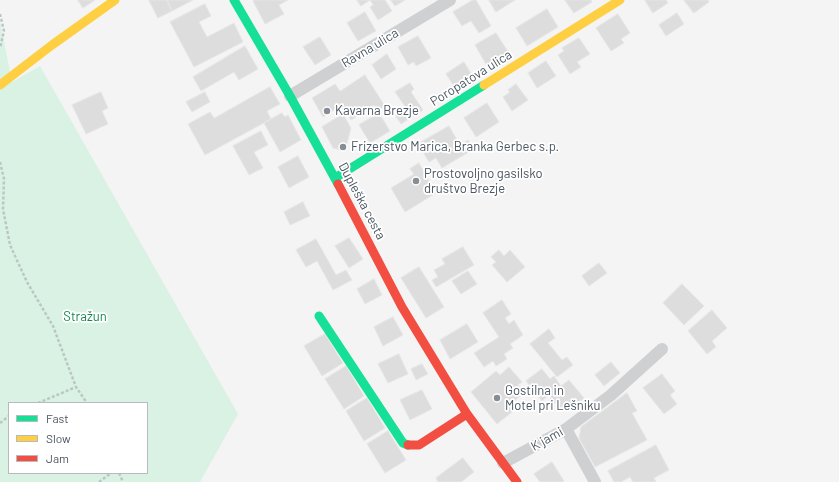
<!DOCTYPE html>
<meta charset="utf-8">
<style>
body{margin:0}
#map{position:relative;width:839px;height:482px;overflow:hidden;background:#f4f4f4;font-family:Barlow,sans-serif}
canvas{display:block}
.legend{position:absolute;left:8px;top:402px;width:140px;height:72px;box-sizing:border-box;background:#fff;border:1px solid #b7bbc0;margin:0;padding:5px 7px;list-style:none;font-size:12px;color:#4a5661}
.legend li{display:flex;align-items:center;gap:8px;height:20px}
.legend b{width:20px;border:1px solid #b7bbc0}
</style>
<div id="map">
<canvas width="839" height="482"></canvas>
<ul class="legend">
<li><b style="height:5px;background:#16e098"></b>Fast</li>
<li><b style="height:5px;background:#ffcf43"></b>Slow</li>
<li><b style="height:5px;background:#f24e42"></b>Jam</li>
</ul>
</div>
<script>
const ctx = document.querySelector('canvas').getContext('2d');
ctx.lineJoin = 'round';
function paint(path, color) { ctx.fillStyle = color; ctx.fill(path, 'evenodd'); }
function trace(path, color, width, dash) { ctx.strokeStyle = color; ctx.lineWidth = width; ctx.lineCap = dash ? 'butt' : 'round'; ctx.setLineDash(dash || []); ctx.stroke(path); }
function write(font, color, halo, rows, align = 'center') {
  ctx.font = font + ' Barlow,sans-serif'; ctx.lineWidth = 3.5; ctx.setLineDash([]); ctx.textBaseline = 'middle'; ctx.strokeStyle = halo; ctx.fillStyle = color; for (const [text, x, y, turn = 0] of rows) {
    ctx.save(); ctx.translate(x, y); ctx.rotate((+turn || 0) * Math.PI / 180); ctx.textAlign = isNaN(turn) ? turn : align; if (halo) ctx.strokeText(text, 0, 0); ctx.fillText(text, 0, 0); ctx.restore();
  }
}
paint(new Path2D(`
 M0,21L12,82L40,66L238,414L200,482H0ZM9,403H147V473H9Z`), '#d9f2e3');
const building = new Path2D(`
 M78,0H95L83,8Z
 M149,0H167L172,11L158,18Z
 M167,0H193L172,11Z
 M254,0H288L279,5L284,14L265,24L253,1Z
 M357,0H370L361,6Z
 M370,0H385L392,11L378,20L370,7L373,5Z
 M391,0H405L395,6Z
 M473,0H476L491,26L479,33L471,21L462,26L453,12Z
 M489,0H515L496,12Z
 M565,0H591L592,2L574,13Z
 M645,0H666L668,3L653,13Z
 M684,0H708L709,2L694,13Z
 M205,4L211,16L199,22L207,37L234,23L243,42L194,67L170,22Z
 M547,9L558,27L527,46L516,28Z
 M365,12L376,31L358,41L347,23Z
 M677,13L684,24L666,36L659,25Z
 M618,14L630,33L621,39L624,43L611,51L596,28Z
 M496,33L509,53L487,66L475,45Z
 M418,36L431,58L416,66L414,62L408,65L398,47Z
 M320,37L331,55L315,65L303,47Z
 M579,38L590,54L577,62L581,67L570,74L558,55L564,51L562,48Z
 M245,46L258,69L239,80L234,72L201,91L193,77Z
 M387,54L396,69L381,79L372,65Z
 M546,61L556,76L537,88L528,73Z
 M464,62L475,80L457,91L446,74Z
 M365,75L385,106L378,110L374,105L351,120L342,105L323,117L312,98L335,84L340,91Z
 M410,83L414,89L411,92L423,110L401,124L395,115L406,108L395,92Z
 M516,84L528,100L512,111L503,97L510,92L508,90Z
 M270,87L280,104L267,111L271,119L205,155L188,124L210,112L214,118Z
 M101,92L108,108L102,111L108,124L86,134L72,105Z
 M205,92L210,102L192,112L186,102Z
 M487,103L499,122L476,137L464,118Z
 M282,113L285,117L288,115L301,140L280,152L264,123Z
 M379,113L390,131L370,143L359,125Z
 M343,114L351,128L345,151L333,148L322,127Z
 M449,126L460,145L468,140L474,149L442,168L436,158L429,162L418,144Z
 M261,131L268,145L254,152L263,168L249,175L233,146Z
 M298,156L309,177L289,188L278,167Z
 M419,163L436,193L405,212L391,188L414,174L410,169Z
 M303,202L310,216L290,225L284,212Z
 M349,238L363,259L349,268L335,246Z
 M316,239L336,275L346,270L352,280L333,290L317,261L306,267L296,250Z
 M463,247L474,265L436,287L432,280L438,277L434,270L445,264L442,259Z
 M499,250L504,256L510,250L525,267L507,282L492,265L496,262L491,257Z
 M599,263L607,273L589,286L582,276Z
 M419,267L444,307L426,318L401,278Z
 M468,271L477,284L461,294L452,281Z
 M374,279L382,295L365,304L357,289Z
 M682,284L704,306L684,325L663,303Z
 M502,300L511,314L505,318L509,324L514,320L523,335L510,344L513,348L504,354L507,359L496,366L493,361L484,367L474,353L499,337L483,313Z
 M712,310L727,328L712,341L716,347L707,354L688,331Z
 M393,317L403,335L383,346L374,327Z
 M467,324L478,342L450,359L440,340Z
 M549,329L555,338L548,343L562,360L567,357L573,365L557,377L530,344Z
 M325,334L343,363L322,376L304,346Z
 M399,354L408,374L388,383L378,364Z
 M611,362L620,373L604,386L595,375Z
 M422,364L428,374L416,380L411,369Z
 M346,366L364,396L344,409L325,379Z
 M509,367L522,382L518,385L524,393L513,402L517,408L497,424L471,392L496,371L500,375Z
 M542,369L550,379L554,376L561,386L569,380L584,398L573,407L569,402L560,409L549,395L542,401L526,381Z
 M662,374L675,391L670,395L677,404L664,414L643,388Z
 M422,390L432,409L410,420L400,400Z
 M627,393L637,411L632,413L647,440L595,467L579,438L581,427Z
 M367,398L385,428L364,441L346,411Z
 M388,431L406,460L385,473L367,444Z
 M656,445L669,470L654,478L656,482H633L630,477L621,482H614L608,471Z
 M463,458L474,472L461,482H438L436,478Z
 M552,462L564,481L562,482H540L534,474Z`);
paint(building, '#ddddde');
trace(building, '#e5e6e7', 1);
trace(new Path2D(`
 M0,14L4,31L0,48
 M0,162L4,179L3,209L10,245L27,282L53,326L76,387L87,403
 M38,403L76,387
 M0,423L9,416
 M119,473L123,482
 M99,482L111,473`), '#bcc7c4', 2.5, [3, 2]);
trace(new Path2D(`
 M290,96L450,0
 M566,429L595,482
 M503,463L566,429L611,395L662,349`), '#ced0d2', 12);
trace(new Path2D(`
 M234,0L290,96L338,184
 M335,178L484,85
 M319,316L403,443L408,445`), '#16e098', 9);
trace(new Path2D(`
 M0,85L52,45L115,0
 M484,85L620,0`), '#ffcf43', 9);
trace(new Path2D(`
 M338,184L402,307L467,414L517,482
 M408,445H419L467,414`), '#f24e42', 9);
for (const [x, y, r, color] of [
 [327,111,4,"#868d94"],
 [343,147,4,"#868d94"],
 [416,181,4,"#868d94"],
 [497,398,4,"#868d94"]
]) { const dot = new Path2D(); dot.arc(x, y, r, 0, 2 * Math.PI); ctx.fillStyle = color; ctx.fill(dot); trace(dot, '#fff', 1.5); }
write('13px', '#4a5661', '#fff', [
 ["Ravna ulica",370,48,-31],
 ["Poropatova ulica",471,78,-32],
 ["Dupleška cesta",362,201,62],
 ["K jami",547,439,-29]
]);
write('13px', '#4a5661', '#fff', [
 ["Kavarna Brezje",335,111],
 ["Frizerstvo Marica, Branka Gerbec s.p.",351,147],
 ["Prostovoljno gasilsko",424,174],
 ["društvo Brezje",424,189],
 ["Gostilna in",505,391],
 ["Motel pri Lešniku",505,406]
], 'left');
write('13px', '#17864f', '#fff', [
 ["Stražun",85,317]
]);
</script>
